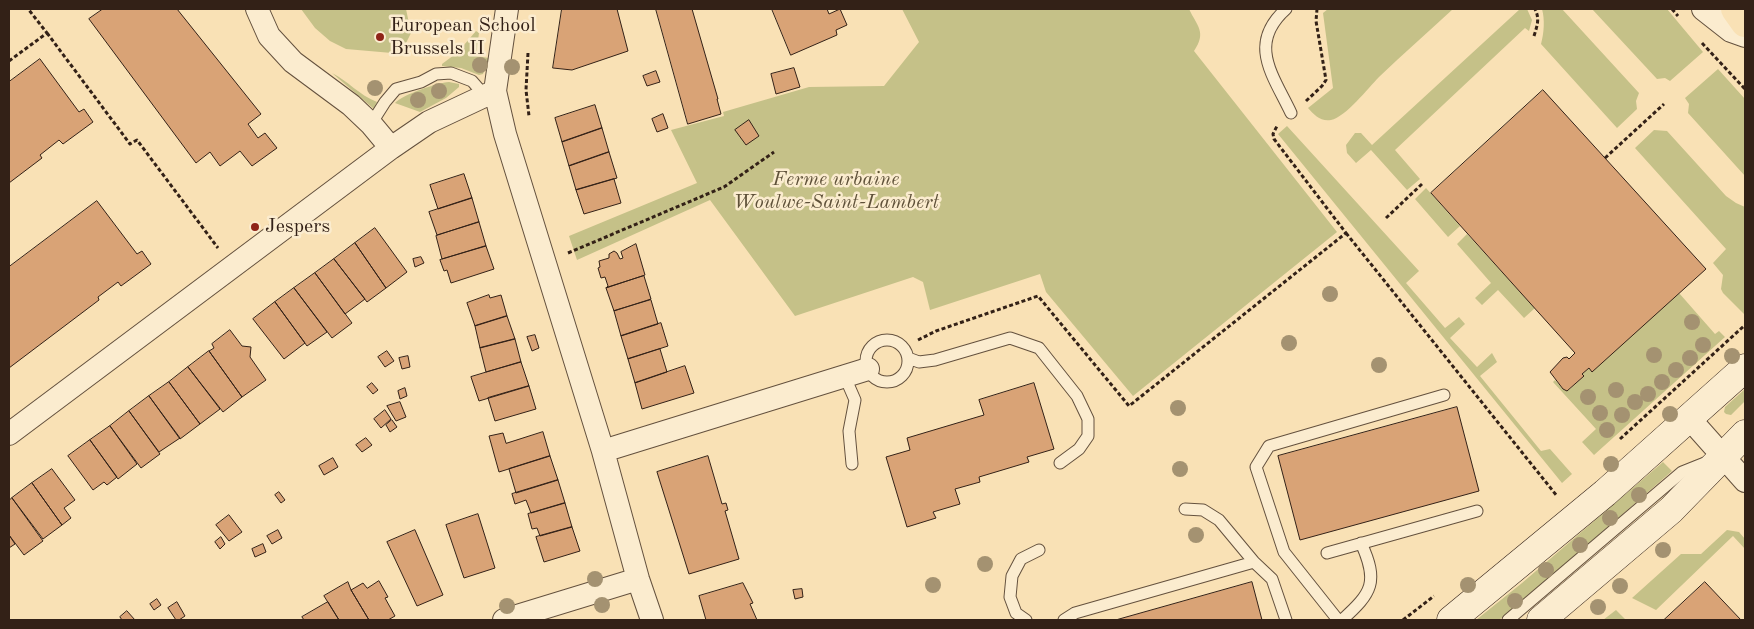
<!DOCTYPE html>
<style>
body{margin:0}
#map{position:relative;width:1754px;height:629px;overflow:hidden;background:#f9e1b5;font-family:"Old Standard TT",serif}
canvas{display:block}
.frame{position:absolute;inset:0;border:10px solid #332117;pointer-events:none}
</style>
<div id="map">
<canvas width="1754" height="629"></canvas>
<div class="frame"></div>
</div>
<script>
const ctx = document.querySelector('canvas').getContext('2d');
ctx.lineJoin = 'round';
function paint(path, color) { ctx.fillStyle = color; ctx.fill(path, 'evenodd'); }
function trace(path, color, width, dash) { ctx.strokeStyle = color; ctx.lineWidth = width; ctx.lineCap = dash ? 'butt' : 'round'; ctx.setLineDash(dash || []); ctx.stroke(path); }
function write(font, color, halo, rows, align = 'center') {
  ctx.font = font + ' "Old Standard TT",serif'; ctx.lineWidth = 5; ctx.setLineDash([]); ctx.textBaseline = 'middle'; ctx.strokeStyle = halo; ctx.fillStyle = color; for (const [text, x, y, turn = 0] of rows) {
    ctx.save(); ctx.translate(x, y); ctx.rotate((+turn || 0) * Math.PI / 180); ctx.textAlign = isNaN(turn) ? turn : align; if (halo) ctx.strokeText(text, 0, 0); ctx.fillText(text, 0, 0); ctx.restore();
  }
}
paint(new Path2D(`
 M301,9H406L411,33L405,45L392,53L346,49L330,41L315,28Z
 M902,9H1189C1197,26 1207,32 1194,51L1337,232L1133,396L1046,292L1040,274L930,310L923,282L913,277L795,316L710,200L577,260L569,236L697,183L671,130L724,116L723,112L809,87L884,86L919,42Z
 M1328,9H1453C1429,31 1403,54 1379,77C1368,88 1346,117 1331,120C1321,122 1314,115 1308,108L1333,88L1323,13Z
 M1520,9H1527L1532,20L1529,31L1525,28L1395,150L1420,179L1407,190L1371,150L1356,163L1347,153L1346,145L1355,133H1361L1372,145Z
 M1542,9H1562L1639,93L1636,101L1637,109L1617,128L1541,44C1544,33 1545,20 1542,9Z
 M1592,9H1667L1703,52L1670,81L1665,78L1657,79Z
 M476,31L479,33L476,56L489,58L483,74L479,75L461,68L442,66V64L458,52Z
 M1718,69L1745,99V176L1688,113L1689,104L1685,98Z
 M332,73C348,81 359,95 377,102L374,109Z
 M449,82L459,84V87L446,98L420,112L395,103C404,94 437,83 449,82Z
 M1287,126L1419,271L1406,283L1445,328L1459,317L1465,324L1450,338L1477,367L1492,353L1497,362L1480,376L1541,451L1550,449L1572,474L1562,483L1278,134Z
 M1654,130L1667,131L1726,196L1736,203L1745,207V315L1723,293L1721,289L1723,275L1713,263L1726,249L1635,148Z
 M1426,188L1460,226L1448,237L1415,199Z
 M1467,234L1535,308L1524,318L1498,290L1482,305L1475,298L1491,283L1457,244Z
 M1679,293L1715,334L1719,331L1725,337L1594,455L1582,442L1596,429L1553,382L1555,380L1563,389L1567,390L1570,389L1584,376L1582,374L1589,368Z
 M1745,389V401L1731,415L1726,414L1724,412L1725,407Z
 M1663,462L1672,471L1521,603L1499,620H1476L1522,583Z
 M1727,530L1739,532L1745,539V549L1733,536L1656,610L1632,598L1681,554H1701Z
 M1616,610L1626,620H1603Z`), '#c5c188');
const building = new Path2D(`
 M103,9H177L261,114L248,124L258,138L265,133L277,148L252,166L240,151L220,166L210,152L196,163L89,19Z
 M562,9H617L628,51L572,70L553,68Z
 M656,9H692L718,99H717L721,114L688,124Z
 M772,9H827L829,14L840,9L847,25L836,30L837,35L791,55Z
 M40,59L79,112L84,109L93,122L63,144L59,140L40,155L42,158L9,183V82Z
 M794,68L800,87L776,94L771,74Z
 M656,71L660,82L647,86L643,76Z
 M1543,90L1706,269L1592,372L1589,368L1582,374L1584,376L1567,391L1563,389L1550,372L1563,358L1567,357L1569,359L1575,353L1431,193Z
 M595,105L602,128L562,142L555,118Z
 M663,114L668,128L657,132L652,119Z
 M749,120L759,136L746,145L735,130Z
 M602,128L609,152L569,166L562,142Z
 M609,152L617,178L576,190L569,166Z
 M464,174L472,198L438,209L430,185Z
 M614,179L621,203L584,214L576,190Z
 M472,198L479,222L437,235L429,212Z
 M97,201L137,254L142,251L151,264L121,286L118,282L98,297L99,300L9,368V267Z
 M479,222L486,246L442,259L436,236Z
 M375,228L407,272L386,288L355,243Z
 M355,243L386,288L367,302L334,259Z
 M636,244L645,275L606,288L608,286L605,277L601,278L598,268L600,267L599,261L609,258V254L614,251L617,253L620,259L623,258L621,252Z
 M486,246L494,269L451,283L447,270L444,271L440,260Z
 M421,257L424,263L415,267L413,259Z
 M334,259L365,299L345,314L315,273Z
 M315,273L352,323L332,338L294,288Z
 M644,276L651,299L614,311L606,288Z
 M294,288L327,332L307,346L275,302Z
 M489,295L490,298L501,295L507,316L475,326L467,303Z
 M651,300L658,324L621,336L614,311Z
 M275,302L305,343L284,359L253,319Z
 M507,316L515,339L480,348L475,326Z
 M661,323L668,346L628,359L621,336Z
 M230,330L242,346L251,347L250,357L266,380L242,397L209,351L214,348L212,344Z
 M535,335L539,348L532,351L527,337Z
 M515,339L521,362L486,372L480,348Z
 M660,349L667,372L635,383L628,359Z
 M209,351L242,397L223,412L188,367Z
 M387,351L394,361L385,367L378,357Z
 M408,356L410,367L402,369L399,358Z
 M521,362L529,386L479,401L471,377Z
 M685,366L694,393L642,409L635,383Z
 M188,367L220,409L200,424L169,382Z
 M169,382L200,424L180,439L149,396Z
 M372,383L378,390L373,394L367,387Z
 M1034,383L1054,449L1027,457L1029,462L979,477L980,482L955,489L960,504L933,512L936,518L907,527L886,457L910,450L907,438L984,415L979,400Z
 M529,386L536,409L495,421L488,398Z
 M405,388L407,396L400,399L398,391Z
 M149,396L180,438L159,452L129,411Z
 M400,402L406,417L396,421L387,406Z
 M1457,407L1479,491L1300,540L1278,456Z
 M385,410L391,419L381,428L374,419Z
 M129,411L160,454L141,468L110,426Z
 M392,420L397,427L390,432L386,425Z
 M110,426L137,464L118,479L90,440Z
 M543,432L550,456L499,472L489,436L503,433L506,443Z
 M366,438L372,445L362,452L356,445Z
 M90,440L117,477L107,485L104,482L93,490L68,456Z
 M550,456L558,480L516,493L509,469Z
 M708,456L722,504L726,503L728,510L725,511L739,559L689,574L657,472Z
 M333,458L338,467L324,475L319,466Z
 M52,469L75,500L64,508L71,518L62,525L32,483Z
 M558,480L565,503L531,513L526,500L515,504L512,494Z
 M32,483L62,525L43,539L12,498Z
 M279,492L285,500L281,503L275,495Z
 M12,498L43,541L24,555L9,535V501Z
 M565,503L572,527L540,536L537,528L532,529L528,514Z
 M478,514L495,568L464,578L446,525Z
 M229,515L242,532L229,541L216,525Z
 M572,527L580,551L544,562L536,537Z
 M278,530L282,538L272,544L267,536Z
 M415,530L443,595L417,606L387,542Z
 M9,535L15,544L9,548Z
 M221,537L225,544L220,549L215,542Z
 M263,544L266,552L255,557L252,549Z
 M379,581L388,597L385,598L395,616L388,620H369L351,590L363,583L367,588Z
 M348,582L351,590L369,620H339L324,596Z
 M1252,582L1262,620H1116Z
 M1705,582L1741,620H1664Z
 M743,583L753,603L750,604L757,620H706L699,596Z
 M802,589L803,597L795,599L793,590Z
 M157,599L161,605L154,610L150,604Z
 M177,602L185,616L179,620H176L168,608Z
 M328,602L339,620H304L302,617Z
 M127,611L135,620H122L120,617Z`);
paint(building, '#d9a376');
trace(building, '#332117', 1);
const service = new Path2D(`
 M1286,9C1247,44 1273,75 1291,113
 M371,124L385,102L396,89L421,82L436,74L451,73L472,81L485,96
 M866 361a21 21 0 1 1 42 0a21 21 0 1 1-42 0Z
 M908,358L919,362L935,360L1010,338L1039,348L1077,396L1088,419V436L1079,449L1060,463
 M845,377L855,400L849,431L852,464
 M1185,509L1203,510L1219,520L1254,562L1272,579L1286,620
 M1327,553L1477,511
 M1026,620L1016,613L1010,597L1012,576L1021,559L1039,550
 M1064,620L1075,613L1254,562
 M1338,620L1284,552L1256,467L1269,446L1444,395
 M1342,620C1372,593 1379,582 1361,543
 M1508,620L1682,472L1707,462`);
const minor = new Path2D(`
 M257,9L269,36L293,62L351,105L371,124L391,148
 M507,9L495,91L505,134L603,451L638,579L652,620
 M1703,9L1731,31L1745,36
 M1689,418L1745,481
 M9,434L391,148L429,122L495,91
 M603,451L868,369
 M504,620L638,579`);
const secondary = new Path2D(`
 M1451,620L1605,493L1745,368
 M1541,620L1671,510L1745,434`);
const trunk = new Path2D(`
 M1735,9L1745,23`);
trace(service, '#64513e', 13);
trace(minor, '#64513e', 24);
trace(secondary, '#332117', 29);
trace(trunk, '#332117', 29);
trace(new Path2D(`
 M1672,9L1678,16
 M47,33L130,144L137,140L218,248
 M1534,36C1537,26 1540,19 1535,9
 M1702,43L1745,89
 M528,53L526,90L529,116
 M9,61L47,33L29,10
 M1306,101L1322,86L1326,80L1316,21L1317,9
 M1605,158L1664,104
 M1386,218L1422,184
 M1346,233L1557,496
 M568,253L724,187L774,152
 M918,340L936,331L1038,296L1129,406L1346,233L1274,139L1273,134L1277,126
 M1620,439L1745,325
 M1403,620L1434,596`), '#332117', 3, [4, 2.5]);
trace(service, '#fbeccf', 11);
trace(minor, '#fbeccf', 22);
trace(secondary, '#fbeccf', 28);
trace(trunk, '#f9e1b5', 28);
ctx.fillStyle = '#a49271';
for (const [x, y] of [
 [480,65],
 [512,67],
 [375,88],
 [439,91],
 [418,100],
 [1330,294],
 [1692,322],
 [1289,343],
 [1703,345],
 [1654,355],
 [1732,356],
 [1690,358],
 [1379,365],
 [1676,370],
 [1662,382],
 [1616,390],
 [1648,394],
 [1588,397],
 [1635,402],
 [1178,408],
 [1600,413],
 [1670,414],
 [1622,415],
 [1607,430],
 [1611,464],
 [1180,469],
 [1639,495],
 [1610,518],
 [1196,535],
 [1580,545],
 [1663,550],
 [985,564],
 [1546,570],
 [595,579],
 [933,585],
 [1468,585],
 [1620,586],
 [1515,601],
 [602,605],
 [507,606],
 [1598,607]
]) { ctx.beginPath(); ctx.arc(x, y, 8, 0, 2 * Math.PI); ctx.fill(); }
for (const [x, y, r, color] of [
 [380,37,5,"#8f2418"],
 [255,227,5,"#8f2418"]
]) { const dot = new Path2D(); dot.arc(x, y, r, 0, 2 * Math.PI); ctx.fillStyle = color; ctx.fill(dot); trace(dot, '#fbeccf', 2); }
write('20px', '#332117', '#fbeccf', [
 ["European School",390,26],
 ["Brussels II",390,49],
 ["Jespers",265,227]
], 'left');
write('italic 20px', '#5f5139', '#fbeccf', [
 ["Ferme urbaine",836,180],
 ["Woulwe-Saint-Lambert",836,203]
]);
</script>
